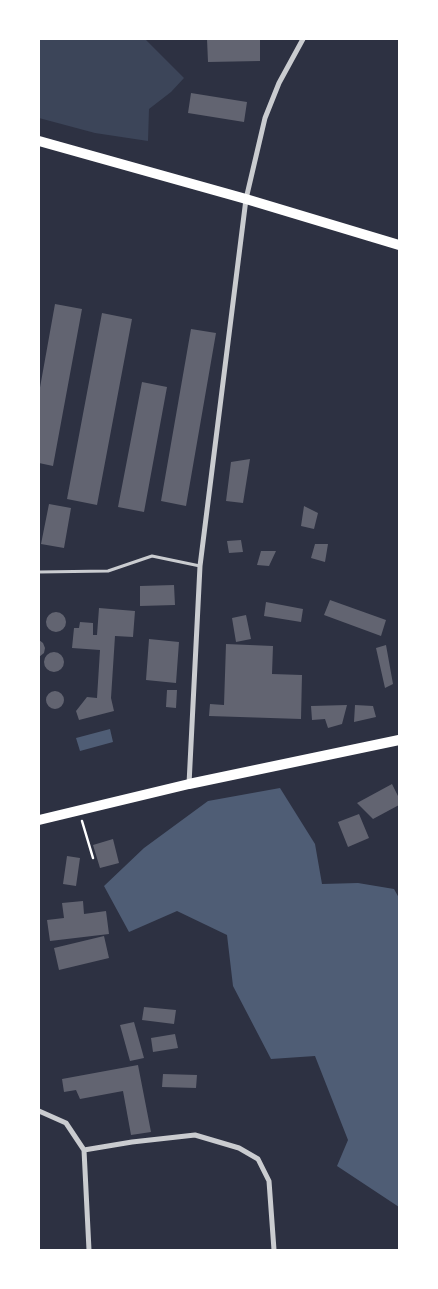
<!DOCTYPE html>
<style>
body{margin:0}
#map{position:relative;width:438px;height:1289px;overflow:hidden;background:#2d3142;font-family:"Asap Condensed",sans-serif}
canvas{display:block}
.frame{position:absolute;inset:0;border:40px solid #fff;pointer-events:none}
</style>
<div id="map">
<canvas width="438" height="1289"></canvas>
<div class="frame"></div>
</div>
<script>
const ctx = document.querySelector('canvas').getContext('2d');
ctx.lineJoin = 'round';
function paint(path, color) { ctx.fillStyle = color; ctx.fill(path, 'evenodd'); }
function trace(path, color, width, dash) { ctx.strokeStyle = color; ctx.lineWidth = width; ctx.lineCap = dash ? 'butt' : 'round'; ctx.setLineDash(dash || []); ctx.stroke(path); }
paint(new Path2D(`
 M39,39H145L184,78L171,92L149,109L148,141L95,133L39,118Z`), '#3c4559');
paint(new Path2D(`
 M110,729L113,742L80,751L76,738Z
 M280,788L315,844L322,884L358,883L394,889L399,898V1207L337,1166L348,1140L315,1056L271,1059L233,986L227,935L177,911L129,932L104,886L144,848L208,801Z`), '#4f5d75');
paint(new Path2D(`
 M207,39H260V61L208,62Z
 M191,93L247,102L244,122L188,113Z
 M55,304L82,309L53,466L39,463V393Z
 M102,313L132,319L97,505L67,499Z
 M191,329L216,333L186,506L161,501Z
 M142,382L167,387L144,512L118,507Z
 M250,459L243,503L226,501L231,462Z
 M49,504L71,508L64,548L41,544Z
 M304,506L318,513L314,529L301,526Z
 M241,540L243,552L229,553L227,541Z
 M315,544H328L325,562L311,558Z
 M261,551H276L269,566L257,565Z
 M174,585L175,605L140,606V586Z
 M330,600L386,620L381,636L324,615Z
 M266,602L303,609L301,622L264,616Z
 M99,608L135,611L133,637L115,636L111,698L114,711L79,720L76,711L87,697L97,698L100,650L72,648L74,628H79L80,622L93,623V635H97Z
 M46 622a10 10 0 1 1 20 0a10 10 0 1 1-20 0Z
 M246,615L251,639L236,642L232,618Z
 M149,639L179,642L176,683L146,680Z
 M39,640L43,643L45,648L44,653L39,657Z
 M226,644L273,646L272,674L302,675L301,719L209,716L210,704L224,705Z
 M386,645L393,684L385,688L376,648Z
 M44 662a10 10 0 1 1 20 0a10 10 0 1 1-20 0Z
 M167,690H177L176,708L166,707Z
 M46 700a9 9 0 1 1 18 0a9 9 0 1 1-18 0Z
 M347,705L342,724L328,728L325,719L312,720L311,706Z
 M355,705L373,706L376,717L354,722Z
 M392,784L399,798V805L373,819L357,803Z
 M359,814L369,838L348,847L338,822Z
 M113,839L119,863L100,868L93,845Z
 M67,856L80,858L76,886L63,884Z
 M83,901L84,914L106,911L109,934L50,941L47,920L64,918L62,903Z
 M104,936L109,958L59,970L54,948Z
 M144,1007L176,1010L174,1024L142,1020Z
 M134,1022L144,1058L130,1061L120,1025Z
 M175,1034L178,1048L153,1052L151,1038Z
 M138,1065L151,1132L131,1135L123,1091L80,1099L76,1090L64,1092L62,1079Z
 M163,1074L197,1075L196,1088L162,1087Z`), '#626471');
trace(new Path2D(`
 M82,821L93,858`), '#fff', 2.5);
trace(new Path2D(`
 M39,572L108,571L152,556L200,566`), '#caccd0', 3);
trace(new Path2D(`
 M189,784L200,566L246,199L265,118L279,83L303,39
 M39,1111L66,1123L84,1150L89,1250
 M84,1150L132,1142L195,1135L239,1148L258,1159L269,1181L274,1250`), '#caccd0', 5);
trace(new Path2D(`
 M39,141L246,199L399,245
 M39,820L189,784L399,740`), '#fff', 10);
</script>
